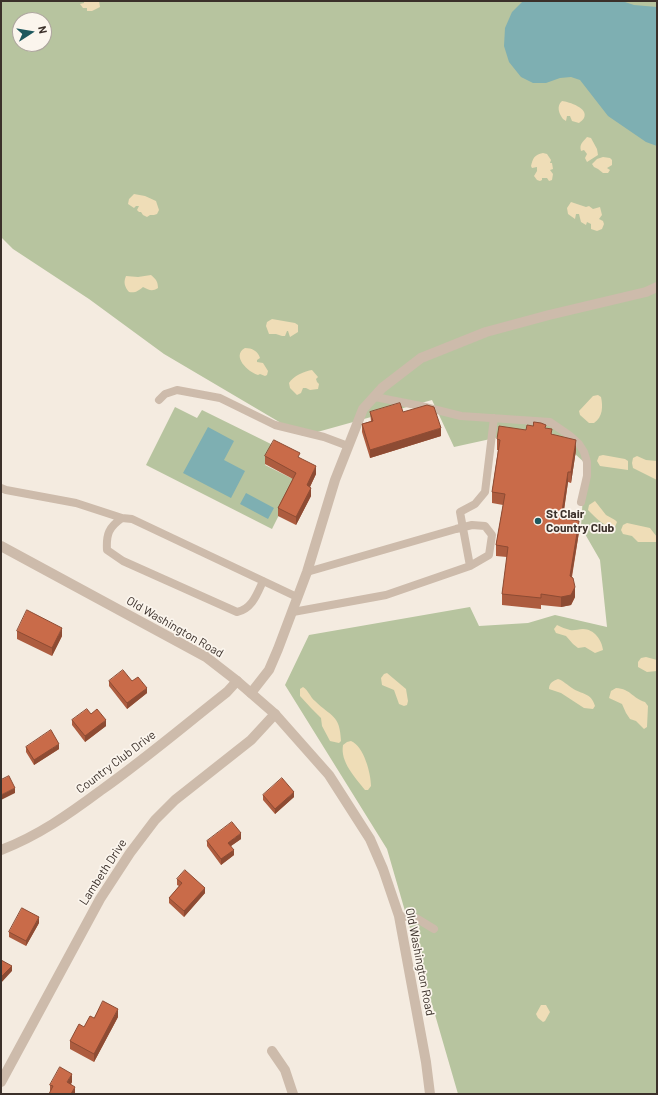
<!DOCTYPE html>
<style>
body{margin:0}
#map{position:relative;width:658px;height:1095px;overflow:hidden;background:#f4ebe0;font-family:Barlow,sans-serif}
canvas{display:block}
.frame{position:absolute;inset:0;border:2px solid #3b302a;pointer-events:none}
.north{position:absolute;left:12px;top:12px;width:40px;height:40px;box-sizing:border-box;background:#fbf5ed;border:1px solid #aea69f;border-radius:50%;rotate:78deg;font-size:11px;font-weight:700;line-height:16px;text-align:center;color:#3b302a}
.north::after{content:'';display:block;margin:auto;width:14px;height:18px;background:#1e585e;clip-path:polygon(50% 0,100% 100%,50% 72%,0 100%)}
</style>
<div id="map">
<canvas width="658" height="1095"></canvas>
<div class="frame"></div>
<div class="north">N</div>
</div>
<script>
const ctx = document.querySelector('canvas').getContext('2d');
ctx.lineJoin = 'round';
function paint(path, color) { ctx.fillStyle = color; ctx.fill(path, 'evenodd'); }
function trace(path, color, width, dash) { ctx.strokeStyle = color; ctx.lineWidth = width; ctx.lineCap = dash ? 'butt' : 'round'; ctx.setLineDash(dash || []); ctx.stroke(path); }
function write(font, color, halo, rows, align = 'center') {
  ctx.font = font + ' Barlow,sans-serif'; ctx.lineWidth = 3.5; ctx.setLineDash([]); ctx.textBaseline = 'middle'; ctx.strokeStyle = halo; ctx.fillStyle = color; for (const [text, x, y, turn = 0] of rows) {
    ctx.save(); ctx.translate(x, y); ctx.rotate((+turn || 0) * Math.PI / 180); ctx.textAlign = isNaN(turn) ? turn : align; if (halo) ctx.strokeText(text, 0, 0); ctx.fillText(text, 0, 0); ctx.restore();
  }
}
paint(new Path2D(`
 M1,1H657V1094H458L387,849L285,685L309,635L470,607L479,626L528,623L555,615L607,627L600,560L581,527L585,463L545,427L454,447L432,400L303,436L164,354L89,299L13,249L1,237ZM20,20H44V44H20Z
 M175,407L197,418L202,410L275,446L265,465L291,478L294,473L293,487L272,529L146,465Z`), '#b7c49f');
paint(new Path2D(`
 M84,1H99L100,7L92,11H87V8H83L80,4L84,3Z
 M562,101C569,102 589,108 584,118C583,120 580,122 579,123L572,121L570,116H567L566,121L563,119C559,114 556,106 562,101Z
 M587,137L591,138L597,149L598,155L587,162L585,158L587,154L584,150L581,151C579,144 583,142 587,137Z
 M543,153L547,154L551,160L550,163H552L553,169L550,170L553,174L552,180L549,181L547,178H542V180L540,181L537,180L534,176L537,171V167L532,168L531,166C533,158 534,155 543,153Z
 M603,157L610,158L612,160V165L607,168L610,170L608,173H603L598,169L594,167L592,164L597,159Z
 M134,194L145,196L156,201L159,210L157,214L154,215H150L147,217L143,215L141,212H139L137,210L139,206H136L134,208L128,204L129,199Z
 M571,202L586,207L589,206L593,209L600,207L602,215L599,219L603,221L604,224L602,229L597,231L591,229V224L587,222L586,225L581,222L579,214H576L575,219L568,214L567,208Z
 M151,275C156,279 158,282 158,288C152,292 149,290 143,287C138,291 136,293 129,292C125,287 123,283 126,276L138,277Z
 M272,319L295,323L298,325V332L290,337L288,331H287L285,336H282L276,334H269L266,326L267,322Z
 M245,348C252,348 258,351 260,358L257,360V362L263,363L268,371L267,375L265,376L260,374L258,375C248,372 231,356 245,348Z
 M312,370L318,377L316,379L317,382L319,384L318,389L310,390L306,388H303L301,393L297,395L290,388L289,383C293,376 305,371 312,370Z
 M598,395L601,397C603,406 603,417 594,423H589L580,415L579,411L593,396Z
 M603,455L625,459L628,461V470L600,466L597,461L599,456Z
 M637,456L646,460L657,461V480L633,468L632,463L633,458Z
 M595,501L606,515L615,520L617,522L615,527C604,527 596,518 588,510L589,505Z
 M627,523L650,528L657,537V542H638L632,536L623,534L621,530L623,525Z
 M557,625C561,627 566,629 570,630C574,631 578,629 583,629C594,629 602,640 603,650L595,653L585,647L578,648L573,644L566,636L556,633L554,629Z
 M646,657L657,660V671L647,672L638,667V662L641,658Z
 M387,673L406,689L408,701L407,705L404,706L399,704L394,690L382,685L381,678L384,674Z
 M558,679C564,681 567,685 572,688C582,695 591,692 595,706L593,709L584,708L561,693L549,689C549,683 553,681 558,679Z
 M303,687C309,691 310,697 315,701C331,717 340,714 341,741L339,743L330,741L322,726L321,718L311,708L300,696V689Z
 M616,688C631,689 632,698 645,702L648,706L647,727L644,729L636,721L630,719L626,713L622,704L609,698L611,691Z
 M351,741C364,746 371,774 371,786L368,790H365C355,777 340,762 343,745L347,742Z
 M541,1005H546L550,1012L545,1021L543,1022L538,1018L536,1014Z`), '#efddb7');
paint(new Path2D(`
 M523,1H622L634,5L657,7V146L646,142L608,116L580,80L571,77L560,78L546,83H533L521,77L509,62L504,46L505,28L512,12Z
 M208,427L234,441L224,460L245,471L231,498L183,473Z
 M246,493L274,508L268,519L240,504Z`), '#7eafb2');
trace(new Path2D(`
 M375,397L421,406L461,416L550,422L569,435L579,444L584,452L587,462V476L581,502
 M159,400L165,394L177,390L220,398L275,425L324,437L348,446
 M1,488L6,490L76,503L122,518
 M470,566L460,512L475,504L485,492L494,418
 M263,581C257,594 252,609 237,612L123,561L107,550C106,534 109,527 122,518L132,519L297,597
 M293,612L386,595L470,566L489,555L492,535L485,526L472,525L456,529L307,572
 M399,916L416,918L434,929`), '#cdbbab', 8);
trace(new Path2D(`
 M251,693L269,670L278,649L307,572L335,480L363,409L382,388L421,358L486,332L549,315L646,292L657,287
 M1,850C38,836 69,814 100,791C144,760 185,725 227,692L237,681
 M272,1051L285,1070L293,1094
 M1,1082L100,899L130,853L155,820L175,800L251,740L275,714`), '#cdbbab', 10);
trace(new Path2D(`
 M1,546L206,657L237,681L275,714L329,775L370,839L383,869L399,916L426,1062L430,1094`), '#cdbbab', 10);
paint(new Path2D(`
 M370,412H403L441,436L370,458L362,432V424L371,421Z
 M546,428L552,434L576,450L571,483L568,482L563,518L579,532L572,577L575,597L571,605L561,607L541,605V609L502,605V594L507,557L496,556V545L503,505L492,503V492L498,450H497V439L526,430Z
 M265,456L300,458L316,474L310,487L311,496L296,525L278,516V508L293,479L265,464Z
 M17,631L62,636L52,656L17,639Z
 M109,681H132L147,693L127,709L109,686Z
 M91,714L106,726L85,742L72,725V720Z
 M26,747L59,749L34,765L26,752Z
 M263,795L294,797L275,814L263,800Z
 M241,839L231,846L234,855L221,865L207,846V841Z
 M177,879L205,893L184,917L169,903V898L179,886L177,885Z
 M39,923L26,946L9,937V932Z
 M118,1017L94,1062L70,1049V1041L94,1018Z
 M72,1082L71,1084L75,1094L50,1091V1085Z`), '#ad5c3f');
paint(new Path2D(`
 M441,428V436L370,458V450Z
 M576,440V450L571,483V472Z
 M316,466V474L307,493V485Z
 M568,472V482L561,529V518Z
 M311,488V496L296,525V517Z
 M579,521V532L570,586V576Z
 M575,587V597L571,605L561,607V597Z
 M62,628V636L52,656V648Z
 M147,688V693L127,709V703Z
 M106,720V726L85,742V736Z
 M59,744V749L34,765V760Z
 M15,788V793L1,800V795Z
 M294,792V797L275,814V809Z
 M241,833V839L228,848V843Z
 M234,850V855L221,865V859Z
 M205,888V893L184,917V911Z
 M39,917V923L26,946V941Z
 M12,966V971L1,983V977Z
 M118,1009V1017L94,1062V1054Z
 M72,1074V1082L67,1090V1082Z
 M75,1087V1094H71Z`), '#8d4b33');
const building = new Path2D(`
 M400,403L403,412L427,405L434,407L441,428L370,450L362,424L373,421L370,412Z
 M534,422L541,423L546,425L545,428L552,429L551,434L576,440L571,472H568L561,518L579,521L570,576L573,578L575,587L571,595L561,597L541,594V598L502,594L508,547L496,545L505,494L492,492L500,440L497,439L499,426L526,430L527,425L533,426Z
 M274,440L300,453L298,457L316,466L307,485L311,488L296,517L278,508L296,473L265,456Z
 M27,610L62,628L52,648L17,631Z
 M123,670L132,681L138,677L147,688L127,703L109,681Z
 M87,709L91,714L97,709L106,720L85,736L72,720Z
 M51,730L59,744L34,760L26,747Z
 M9,776L15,788L1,795V780Z
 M282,778L294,792L275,809L263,795Z
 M232,822L241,833L228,843L234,850L221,859L207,841Z
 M185,870L205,888L184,911L169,898L182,883L177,879Z
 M22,908L39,917L26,941L9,932Z
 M1,960L12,966L1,977Z
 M103,1001L118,1009L94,1054L70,1041L79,1024L84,1027L90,1016L94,1018Z
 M60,1067L72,1074L67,1082L75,1087L71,1094H72H49L53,1086L50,1085Z`);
paint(building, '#c96b49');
trace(building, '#8d4b33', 1);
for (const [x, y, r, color] of [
 [538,521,4,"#1e585e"]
]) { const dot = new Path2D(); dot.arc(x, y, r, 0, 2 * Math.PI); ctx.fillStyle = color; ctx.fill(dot); trace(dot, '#fbf5ed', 1.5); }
write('bold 12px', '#3b302a', '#fbf5ed', [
 ["St Clair",546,514],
 ["Country Club",546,528]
], 'left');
write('12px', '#3b302a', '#fbf5ed', [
 ["Old Washington Road",175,627,30],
 ["Country Club Drive",116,762,-37],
 ["Lambeth Drive",103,872,-57],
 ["Old Washington Road",420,962,79]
]);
</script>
